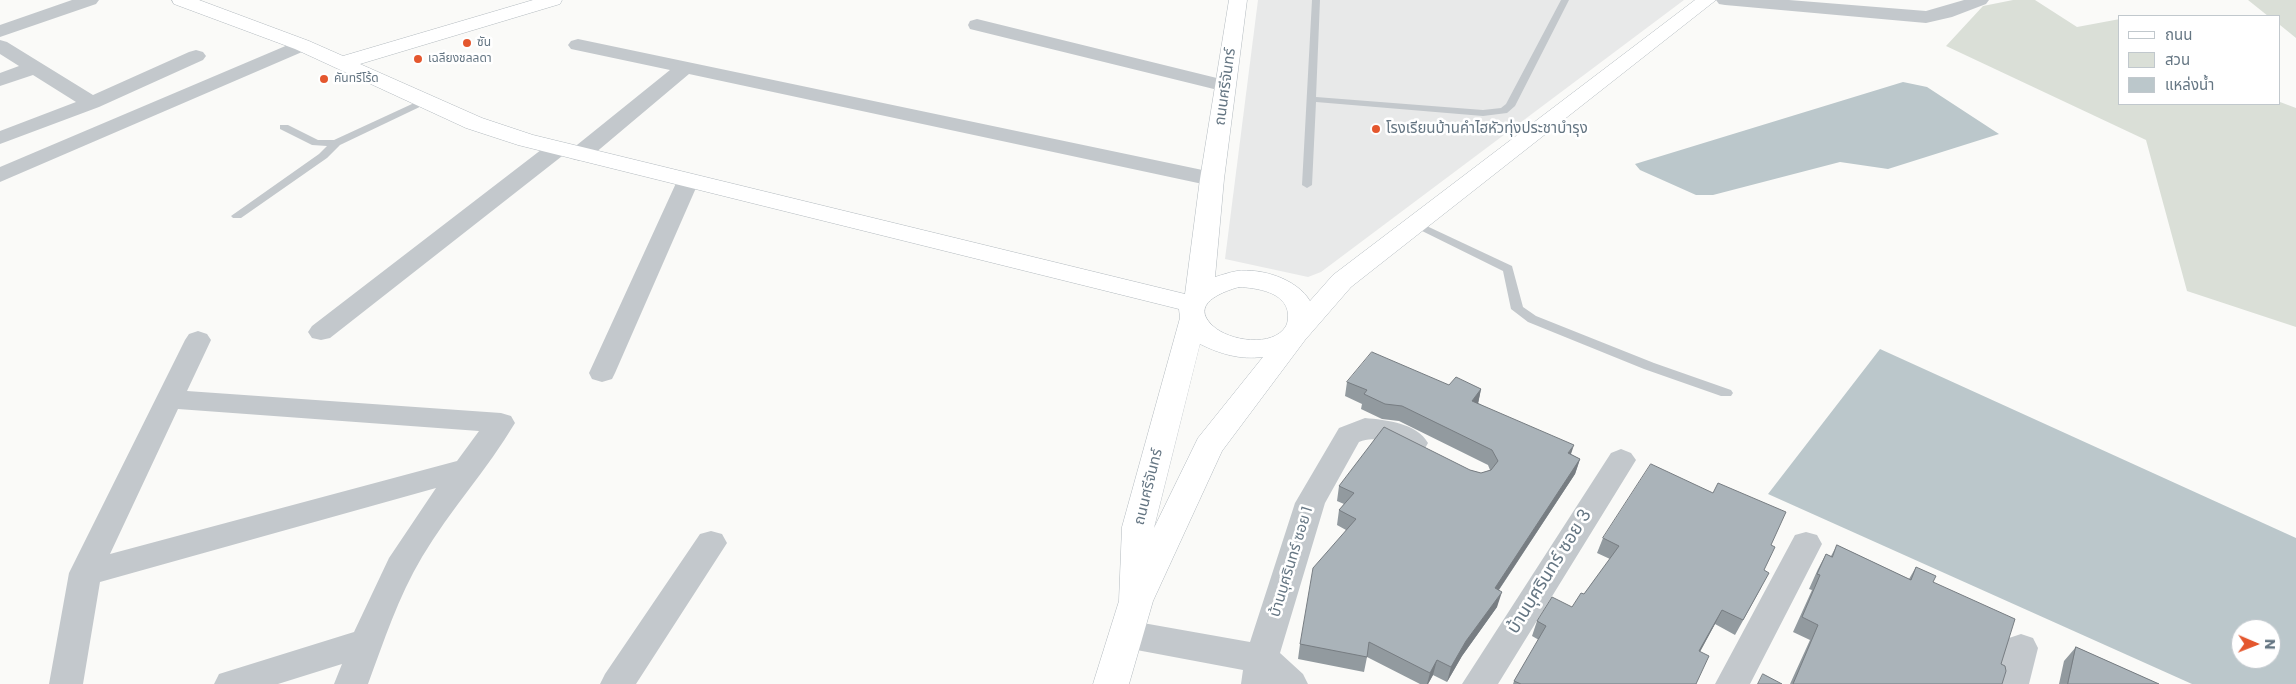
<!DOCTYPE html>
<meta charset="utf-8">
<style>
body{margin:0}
#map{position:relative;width:2296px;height:684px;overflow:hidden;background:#fafaf8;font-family:Poppins,"Noto Sans Thai",sans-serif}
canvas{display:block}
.legend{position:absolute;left:2118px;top:15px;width:162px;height:90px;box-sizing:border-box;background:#fff;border:1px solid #c1c8cd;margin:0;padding:6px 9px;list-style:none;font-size:15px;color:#657683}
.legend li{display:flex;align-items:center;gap:10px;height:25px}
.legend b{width:25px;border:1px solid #c1c8cd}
.north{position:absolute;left:2231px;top:619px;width:50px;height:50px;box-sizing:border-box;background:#fff;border:1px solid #c1c8cd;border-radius:50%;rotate:91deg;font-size:14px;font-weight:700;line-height:20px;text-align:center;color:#657683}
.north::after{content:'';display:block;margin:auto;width:18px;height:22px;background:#e4572e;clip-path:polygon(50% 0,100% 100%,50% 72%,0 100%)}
</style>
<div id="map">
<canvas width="2296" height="684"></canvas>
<ul class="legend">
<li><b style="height:6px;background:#fff"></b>ถนน</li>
<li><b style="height:14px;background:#dadfd7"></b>สวน</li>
<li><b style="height:14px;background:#bbc7cb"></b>แหล่งน้ำ</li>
</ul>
<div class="north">N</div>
</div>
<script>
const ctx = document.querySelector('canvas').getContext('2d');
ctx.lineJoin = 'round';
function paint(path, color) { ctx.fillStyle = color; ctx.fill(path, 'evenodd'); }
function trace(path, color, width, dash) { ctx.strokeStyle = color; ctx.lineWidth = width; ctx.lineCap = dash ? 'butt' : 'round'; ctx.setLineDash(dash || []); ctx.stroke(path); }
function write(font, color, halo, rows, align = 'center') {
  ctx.font = font + ' Poppins,"Noto Sans Thai",sans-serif'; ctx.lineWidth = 5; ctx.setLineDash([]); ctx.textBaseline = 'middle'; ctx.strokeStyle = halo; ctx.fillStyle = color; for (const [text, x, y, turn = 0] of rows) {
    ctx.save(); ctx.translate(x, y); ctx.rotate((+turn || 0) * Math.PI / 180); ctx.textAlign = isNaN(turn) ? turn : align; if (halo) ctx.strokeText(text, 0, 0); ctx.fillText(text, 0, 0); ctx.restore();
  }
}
paint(new Path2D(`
 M1258,0H1684L1321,272L1308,277L1225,259Z`), '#e8e9e9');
paint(new Path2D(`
 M2013,0H2035L2077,27L2120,19V104H2280V102L2296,108V327L2187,291L2146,140L1946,46L1983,6Z
 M2248,0H2296V38L2280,25V16H2268Z`), '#dadfd7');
paint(new Path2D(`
 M1903,82L1927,87L1999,134L1888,169L1840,162L1713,195H1696L1640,170L1635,164Z
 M1880,349L2296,538V684H2192L1768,494ZM2241,629H2271V659H2241Z`), '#bbc7cb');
const secondary = new Path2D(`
 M172,0H199L309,41L343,56L533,0H562L560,4L360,64L482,118L533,135L1185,294L1200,179L1229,0H1247L1224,179L1215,277C1222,275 1230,272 1237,271C1262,268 1297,279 1310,301L1333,275L1695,0H1716L1351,287L1305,340L1222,451L1153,601L1129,684H1093L1119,601L1122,527L1180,318L1179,309L518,145L466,128L295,49L174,4ZM1239,287C1257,288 1286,292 1288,314C1288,318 1288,322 1286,326C1273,348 1229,341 1213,326C1189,304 1222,292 1239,287ZM1200,344C1220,354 1240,360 1263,357L1198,438L1154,528Z`);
trace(secondary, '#b3babf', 1);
paint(new Path2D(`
 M1312,0H1320L1316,97L1483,110L1501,108L1506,104L1561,0H1569L1515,106L1507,113L1483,116L1316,102L1312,185L1307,188L1302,185Z
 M425,98L430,101L428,103L340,145L327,158L241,218H233L231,216L319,154L327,146L312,145L280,129V125H288L318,140H334Z
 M1416,221L1512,266L1523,307L1536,316L1654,363L1731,390L1733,393L1731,396H1721L1644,369L1528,322L1511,309L1503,271L1412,226L1410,224Z`), '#c3c8cc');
paint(new Path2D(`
 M72,0H99L96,4L0,37V25Z
 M1716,0H1789L1926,11L1964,0H1989L1986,4L1952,17L1926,23L1725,5L1719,4Z
 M977,19L1233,82L1236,86L1233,90L1226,92L970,29L968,25L970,21Z
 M302,39L309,41L312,45L309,49L0,182V167Z
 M578,39L1212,172L1220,174L1223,179L1220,184L1212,186L689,74L588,159L580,161L572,159L569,154L572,149L670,70L571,49L568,45L571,41Z
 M0,40L7,42L93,95L189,52L196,50L203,52L206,56L203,60L99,107L0,144V131L76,102L33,75L0,86V73L19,66L0,54Z
 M558,142L566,143L569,148L566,153L330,338L321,340L312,338L308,332L312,326L550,143Z
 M688,174L696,176L699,181L615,373L612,379L602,382L592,379L589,373L677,181L680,176Z
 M198,331L207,334L211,340L187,391L501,413L511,416L515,423C487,470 450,510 422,557C398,597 384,641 368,684H334L342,664L278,684H214L219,674L354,632L389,558L436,488L100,582L83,684H49L69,573L185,340L189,334ZM178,409L479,431L457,461L110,554Z
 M1365,418C1386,420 1417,423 1428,443L1424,450L1414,453C1395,448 1379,433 1359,442L1325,503L1280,653L1303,674L1308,684H1241L1243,670L1126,648L1114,644L1109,634L1114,624L1126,620L1250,642L1295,503L1339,428Z
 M1621,449L1631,453L1636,460L1498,684H1462L1611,453Z
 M711,531L722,534L727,543L636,684H600L605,674L700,534Z
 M1806,532L1817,535L1822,544L1750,684H1715L1795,535Z
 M2021,634L2033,638L2038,648L2029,684H1995L2004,648L2009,638Z`), '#c3c8cc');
paint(secondary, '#fff');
paint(new Path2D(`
 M1347,382L1449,385L1481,389L1478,403L1571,454L1580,459L1575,474L1499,590L1497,607L1462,656L1447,682L1433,675L1428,684H1420L1367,657L1364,672L1298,659L1300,644L1346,530L1337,525L1339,510L1344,504L1337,501L1339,486L1470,470L1481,473L1490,470L1488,465L1399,421L1382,419L1361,409L1362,404L1345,396Z
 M1603,538L1771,545L1764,570L1761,588L1735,635L1715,624L1700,652L1696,684H1513L1514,681L1539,640L1532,636L1537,621L1572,607L1584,594L1610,559L1597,553Z
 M1837,545L1909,579L1916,567L1933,582L2001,664L2002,684H1790L1810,640L1793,632L1812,590L1809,589L1818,569L1826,554L1831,556Z
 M2076,647L2159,684H2059L2064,661Z`), '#929a9f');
paint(new Path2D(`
 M1481,389L1478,404L1472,401Z
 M1574,445L1569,460L1568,453Z
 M1580,459L1575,474L1490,603L1495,588Z
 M1502,592L1497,607L1462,656L1447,682L1451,667L1466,641Z
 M1722,610L1715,624L1692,666L1699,651Z
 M1437,660L1433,675L1428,684H1427L1430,673Z`), '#777d82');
const building = new Path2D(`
 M1372,352L1449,385L1456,377L1481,389L1472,401L1574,445L1568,453L1580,459L1495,588L1502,592L1466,641L1451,667L1437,660L1430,673L1369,642L1367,657L1300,644L1313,568L1356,519L1339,510L1354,493L1339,486L1384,427L1470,470L1481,473L1491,470L1498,461L1492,450L1402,406L1385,404L1364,394L1367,390L1347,382Z
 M1651,464L1713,493L1718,483L1786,512L1771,545L1775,547L1764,570L1769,573L1743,620L1722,610L1699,651L1709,656L1696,684H1521L1514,681L1546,626L1537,621L1552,597L1572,607L1581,593L1584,594L1619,546L1603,538Z
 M1837,545L1911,580L1916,567L1936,576L1933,582L2015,619L2001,664L2005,666L2006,671L2002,684H1793L1818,625L1802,617L1820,575L1817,574L1826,554L1832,557Z
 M2076,647L2159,684H2068Z
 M1763,674L1782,684H1758Z`);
paint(building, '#aab3b9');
trace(building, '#777d82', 1);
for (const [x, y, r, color] of [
 [467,43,5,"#e4572e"],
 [418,59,5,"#e4572e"],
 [324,79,5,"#e4572e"],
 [1376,129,5,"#e4572e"]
]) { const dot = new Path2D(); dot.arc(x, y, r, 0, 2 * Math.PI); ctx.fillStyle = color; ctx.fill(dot); trace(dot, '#fff', 2); }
write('12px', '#657683', '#fff', [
 ["ซัน",477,43],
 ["เฉลียงชลลดา",428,59],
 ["คันทรีโร้ด",334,79]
], 'left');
write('15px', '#657683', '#fff', [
 ["ถนนศรีจันทร์",1226,87,-82],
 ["ถนนศรีจันทร์",1149,487,-76],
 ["บ้านบุศรินทร์ ซอย 1",1292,562,-73]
]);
write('15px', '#657683', '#fff', [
 ["โรงเรียนบ้านคำไฮหัวทุ่งประชาบำรุง",1386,129]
], 'left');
write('18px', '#657683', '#fff', [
 ["บ้านบุศรินทร์ ซอย 3",1550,572,-58]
]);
</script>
